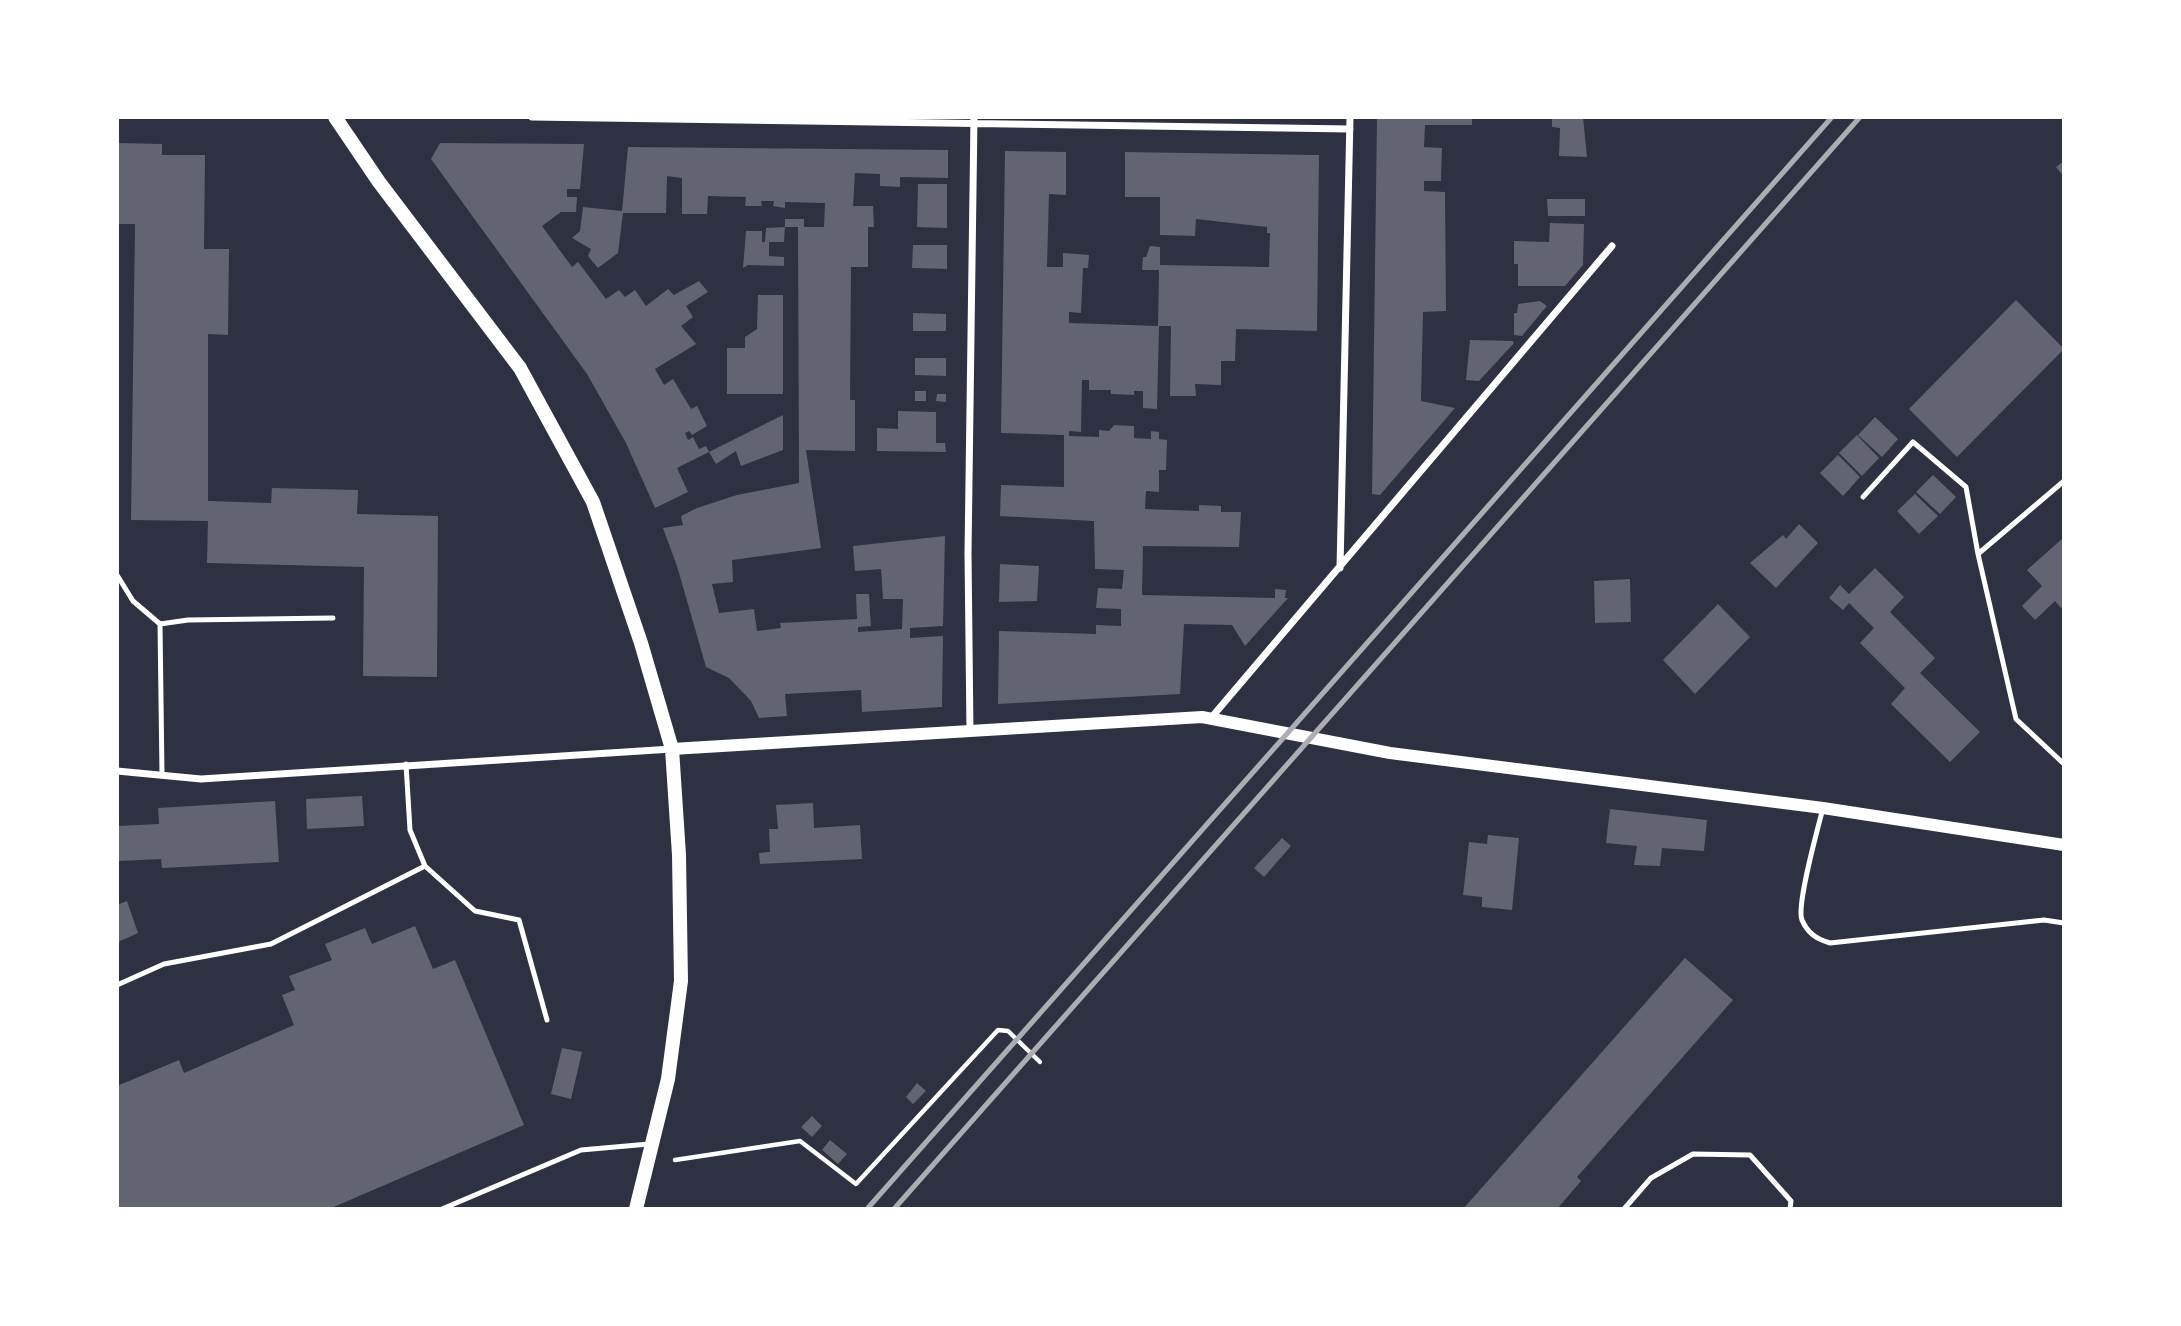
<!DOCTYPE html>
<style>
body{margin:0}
#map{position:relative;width:2181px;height:1326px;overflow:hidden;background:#2d3142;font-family:"Sofia Sans Condensed",sans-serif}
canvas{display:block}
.frame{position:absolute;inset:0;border:119px solid #fff;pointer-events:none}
</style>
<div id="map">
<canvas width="2181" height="1326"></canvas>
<div class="frame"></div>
</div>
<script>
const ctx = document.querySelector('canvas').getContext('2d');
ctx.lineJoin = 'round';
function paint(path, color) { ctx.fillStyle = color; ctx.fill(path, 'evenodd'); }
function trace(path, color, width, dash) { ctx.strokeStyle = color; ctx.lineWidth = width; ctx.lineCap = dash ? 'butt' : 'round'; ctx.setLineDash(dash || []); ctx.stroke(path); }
paint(new Path2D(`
 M1377,117H1472V125H1425L1424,147L1442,148L1441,181H1424V191L1445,192L1446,311L1423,312L1421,401L1455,408L1380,495L1372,494Z
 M1552,117H1583L1587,157L1559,156L1560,128L1552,127Z
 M117,143L162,144V155H205L204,249H229L228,335L208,334V501L271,503L272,488L358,490L357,514L438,516L437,677L363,676L364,567L207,563L208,521L131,520L135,224H117Z
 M440,143L584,144L580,189H567V197H577L576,212H561L542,226L572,267L578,262L606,299L619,290L625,297L635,290L646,306L668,289L674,295L699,281L708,292L686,306L693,317L681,326L696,344L655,369L664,385L673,379L691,409L697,406L707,426L692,435L689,431L685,433L688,440L693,437L699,449L706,446L709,452L677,468L688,492L655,508L626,443L587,374L431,159Z
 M628,147L948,150V178L900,177V187L880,186V174L855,173L853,206H873L874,227H868V267H851L850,400H855V451L806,450L821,548L732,560L733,582L712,584L719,613L754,609L757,631L781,628L780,623L857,619L856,594H869L870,612L871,626L858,627V632L902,629L903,599H883L881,569L855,571L853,546L945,536L943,626L910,628V638L943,636L942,707L862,712L861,690L785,694L787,716L759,718L751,701L729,678L706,667L677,566L663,528L683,525L681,516L697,508L737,495L799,483L798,227H785V219H804V227H824L825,203L785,202V208L773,206L774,201H761L762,206H745L746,197L708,196L707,214H682V178L667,176L666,213H623L618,253L598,268L588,256L591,249L572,238L580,231L583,207L622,211Z
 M1005,151L1066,152V195L1049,194L1047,267H1063V253L1089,255L1088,268H1083L1081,313L1069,312V323L1158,326L1159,270H1142L1143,257H1146L1150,246L1160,247V265L1269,267L1270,233H1267V227L1196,219L1195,236L1160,235V197H1125V152L1319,155L1317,331L1236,329L1235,361H1221V385L1195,384L1196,396H1170L1171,326H1159L1157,409L1143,408V391H1134V395L1111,394V390H1089V380H1082L1081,432L1069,431V436L1099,437V430L1109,431L1114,425L1134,426V438L1151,439V431L1159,432V439L1167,440L1166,470H1159V492L1146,491L1145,509L1199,511V505L1221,506V512H1241L1239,547L1143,546L1142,595L1275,598V589L1286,590L1285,598H1288L1245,646L1232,625L1184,624L1180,694L998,704L999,631L1096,634V625L1121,626V609L1096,608L1098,588L1122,589L1124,570L1095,569L1094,521L1000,516L1001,485L1064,487V435L1001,433Z
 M2064,161V177L2056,167Z
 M918,184H947V228L917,227Z
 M1547,199H1585V216H1548Z
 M1550,223L1584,224L1583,265L1565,286H1518V264H1514V241L1549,242Z
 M785,227L784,242H769V256L784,257V266L748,265L743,268L746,231H762V242H765L766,228Z
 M913,245H947V269L912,268Z
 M758,295H783V394H727V348H745V337L757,329Z
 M2016,300L2064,349L1957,457L1909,409Z
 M1540,301L1547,306L1541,313L1522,336L1514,335V313H1517L1518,304Z
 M913,313L946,314V331H913Z
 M1470,340L1513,341L1514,343L1479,381L1466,380Z
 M915,358H946V376L915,375Z
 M915,391H926V401H915Z
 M937,394H946V402L936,401Z
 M898,411L936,412V443H945L946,452L877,451V428L898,429Z
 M783,415V450L741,466L736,451L716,464L709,452Z
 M1875,417L1898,439L1882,457L1858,435Z
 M1857,435L1879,458L1862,476L1839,453Z
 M1838,455L1860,477L1843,496L1820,473Z
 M1933,475L1956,497L1940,514L1916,492Z
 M1915,494L1938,516L1919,534L1897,511Z
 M1799,524L1818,543L1776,588L1750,563L1783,535L1786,539Z
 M2064,537V606L2061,608L2055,601L2035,620L2022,606L2042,586L2027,570Z
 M1000,564L1039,566L1037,601L999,602Z
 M1875,568L1904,597L1890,612L1935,658L1920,673L1980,732L1950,762L1891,704L1905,688L1860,643L1874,628L1849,603L1843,610L1829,598L1840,585L1849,594Z
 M1630,579L1631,622L1595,623L1594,581Z
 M1718,604L1750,637L1695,694L1663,660Z
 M362,796L364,826L307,829L306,799Z
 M275,801L279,862L162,868L161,859L119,861L117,826L159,824L158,808Z
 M813,803L814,828L860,825L862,859L760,864L759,853L770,852L769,829H778L776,805Z
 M1610,809L1707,820L1704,851L1662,848L1660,866L1634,865L1637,846L1606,843Z
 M1488,835L1519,838L1512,910L1482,907V897L1463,895L1469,842L1487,844Z
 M1282,838L1291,846L1264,877L1254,868Z
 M127,901L138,933L118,942L117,905Z
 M415,926L433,969L455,960L524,1125L329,1209H117V1086L179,1060L184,1073L294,1025L282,995L295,990L289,976L332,960L325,944L365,928L372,944Z
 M1685,958L1733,1000L1577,1177L1581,1181L1557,1209H1463Z
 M562,1048L582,1052L571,1099L551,1094Z
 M917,1083L926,1091L913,1104L906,1097Z
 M812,1116L822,1126L812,1137L801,1127Z
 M830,1140L847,1154L838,1164L822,1150Z`), '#626471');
trace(new Path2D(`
 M675,1160L800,1141L856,1184L998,1030L1008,1031L1040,1062`), '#fff', 4.5);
trace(new Path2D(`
 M2064,481L1978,554L2016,719L2064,764
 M1863,497L1913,442L1966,487L1978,554
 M117,575L133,601L160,624L162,775
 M160,624L188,620L333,618
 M1823,808C1818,828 1796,906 1802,920C1808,934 1817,939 1830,943L2044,920L2064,923
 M425,866L475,911L519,920L547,1020
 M117,985L164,964L271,944L425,866L410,830L406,764
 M442,1209L581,1150L649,1144
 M1624,1209L1651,1178L1693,1154L1750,1155L1791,1201L1790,1209`), '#fff', 5);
trace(new Path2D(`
 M532,117L1350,129
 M1340,568L1350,117
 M1211,718L1612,246
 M970,732L968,553L974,117
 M117,771L201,779L672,749`), '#fff', 7);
trace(new Path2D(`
 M672,749L1202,717L1390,753L1823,808L2064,845`), '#fff', 12);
trace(new Path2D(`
 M335,117L379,182L520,368L593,502L641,643L672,749L679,855L681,981L668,1079L636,1209`), '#fff', 14);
trace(new Path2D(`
 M867,1209L1832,117
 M894,1209L1860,117`), '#abadb3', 5);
</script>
